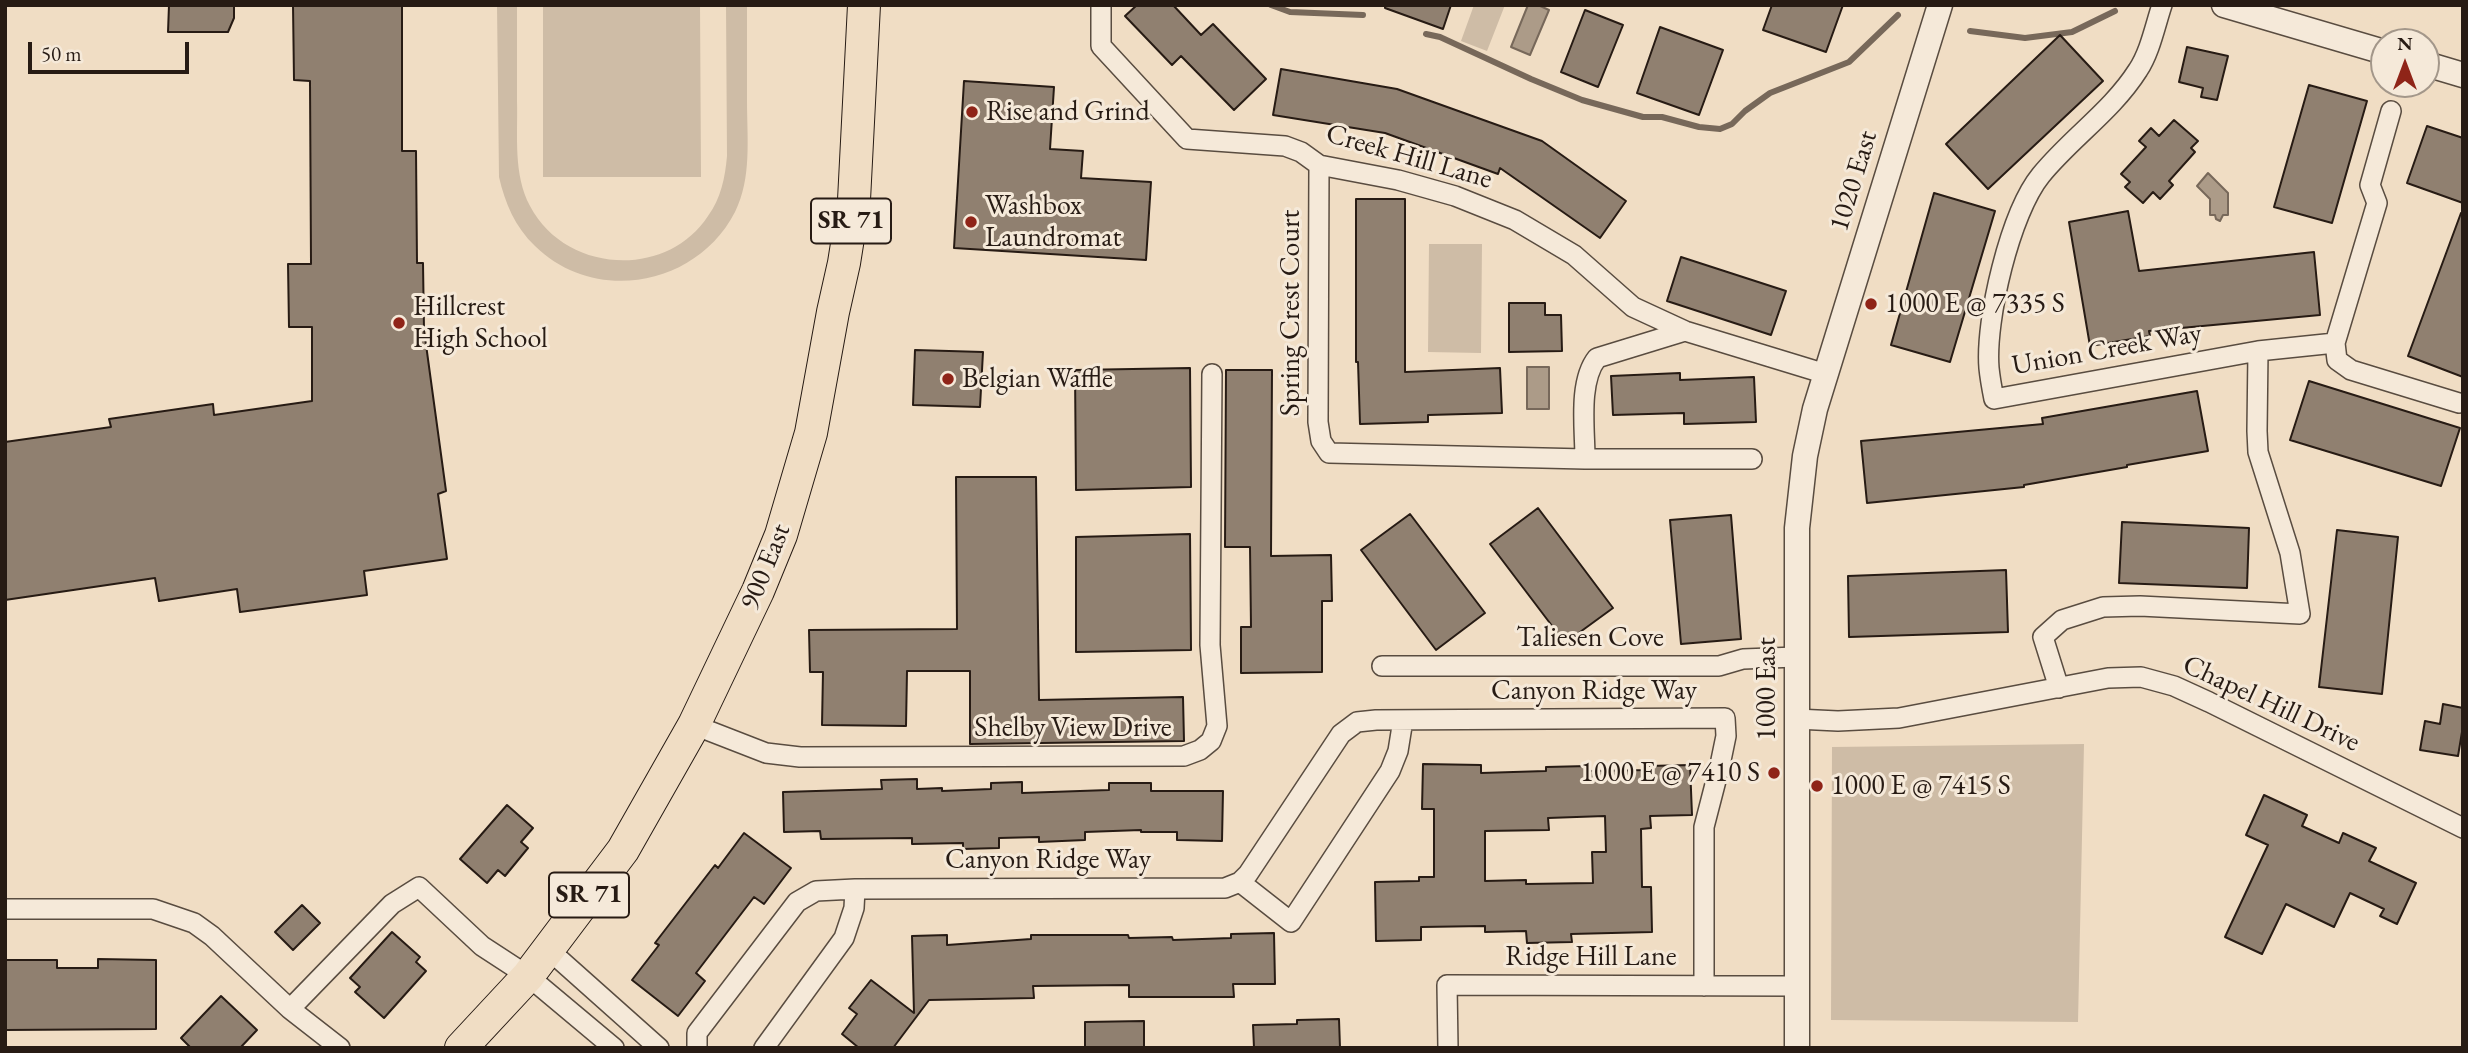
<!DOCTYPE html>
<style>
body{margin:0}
#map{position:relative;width:2468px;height:1053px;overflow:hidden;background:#f0ddc4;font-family:"EB Garamond",serif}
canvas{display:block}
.frame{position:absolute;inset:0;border:7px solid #271b14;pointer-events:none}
.north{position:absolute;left:2370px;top:28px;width:70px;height:70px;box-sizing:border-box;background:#f5e9d9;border:2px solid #a3978a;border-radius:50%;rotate:0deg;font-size:19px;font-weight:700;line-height:28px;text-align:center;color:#271b14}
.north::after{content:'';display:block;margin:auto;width:24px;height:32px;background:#8f2418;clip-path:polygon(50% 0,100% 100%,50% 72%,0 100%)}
.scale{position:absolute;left:28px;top:42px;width:161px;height:32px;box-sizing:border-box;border:4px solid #271b14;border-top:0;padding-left:9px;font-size:21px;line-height:24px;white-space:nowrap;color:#271b14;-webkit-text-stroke:5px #f5e9d9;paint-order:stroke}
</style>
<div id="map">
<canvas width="2468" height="1053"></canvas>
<div class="frame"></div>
<div class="north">N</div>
<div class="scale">50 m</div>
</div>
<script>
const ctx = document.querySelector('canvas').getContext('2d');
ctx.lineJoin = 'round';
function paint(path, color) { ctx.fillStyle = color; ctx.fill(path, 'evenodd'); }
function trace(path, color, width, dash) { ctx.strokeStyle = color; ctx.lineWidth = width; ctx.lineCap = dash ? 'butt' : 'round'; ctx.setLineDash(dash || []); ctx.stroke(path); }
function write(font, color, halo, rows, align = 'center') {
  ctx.font = font + ' "EB Garamond",serif'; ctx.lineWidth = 6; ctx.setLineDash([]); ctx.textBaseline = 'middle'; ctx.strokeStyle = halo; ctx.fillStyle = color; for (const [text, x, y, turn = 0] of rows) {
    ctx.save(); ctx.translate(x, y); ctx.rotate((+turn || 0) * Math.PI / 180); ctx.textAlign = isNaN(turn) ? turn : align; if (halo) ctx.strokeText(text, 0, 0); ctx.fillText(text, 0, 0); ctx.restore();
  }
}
paint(new Path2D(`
 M497,5H517C517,37 517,69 517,101C518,136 513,174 530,206C565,273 666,280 708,216C721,198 725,178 727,156L726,5H747C747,37 747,69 747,101C747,138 752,178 735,212C697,286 595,305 535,246C515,227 505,203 499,177Z
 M543,5H700L701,177H543Z
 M1474,5H1505L1487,51L1461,41Z
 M1429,244H1482L1481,353L1428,352Z
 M2084,744L2078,1022L1831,1020L1832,747Z`), '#cebca6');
const water = new Path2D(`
 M1528,5H1538L1549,10L1530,55L1511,47Z
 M2208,173L2228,193V215H2223L2220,221L2216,219L2215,215H2210V199L2197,186Z
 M1527,367H1549V409H1527Z`);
paint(water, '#ac9b88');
trace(water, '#77685a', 2);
trace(new Path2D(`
 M1271,5L1290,12L1363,15
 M1970,31L2025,38L2072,32L2115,11
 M1426,34L1440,37L1531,79L1582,100L1643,117H1662L1699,127L1720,129L1732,124L1745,111L1770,93L1849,62L1898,15`), '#77685a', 6);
const building = new Path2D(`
 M169,5H234V18L228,32H168Z
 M293,5H402V151H416L417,263H423L424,330L446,491L438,494L447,559L364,571L367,595L240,612L237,589L159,601L155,578L5,600V442L111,427L109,419L213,404L214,415L312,401V327H289L288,264H311L310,81L294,80Z
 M1137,5H1173L1201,35L1213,24L1266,79L1234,110L1181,56L1172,65L1125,16Z
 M1385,5H1451L1443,29L1385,8Z
 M1772,5H1843L1826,52L1763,30Z
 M1585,10L1623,25L1598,87L1561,72Z
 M1660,27L1723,50L1699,115L1637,93Z
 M2060,35L2103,81L1988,189L1946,144Z
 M2187,47L2228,56L2217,100L2201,97L2203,88L2179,82Z
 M1281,69L1397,89L1542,141L1626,201L1600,238L1500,168L1498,174L1385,133L1273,115Z
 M964,81L1054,87L1050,149L1083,151L1081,178L1151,182L1146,260L954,248Z
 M2309,85L2367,101L2332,223L2274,207Z
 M2174,120L2198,141L2191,148L2195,152L2169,181L2173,185L2160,199L2153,192L2143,203L2125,187L2130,182L2121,174L2146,147L2139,141L2151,128L2159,136Z
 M2427,126L2463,138V203L2407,183Z
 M1934,193L1995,211L1950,362L1891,345Z
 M1356,199H1405V372L1500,368L1502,413L1428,415V422L1360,424L1358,362H1356Z
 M2128,211L2139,271L2314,252L2320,315L2149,331L2150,336L2090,346L2069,222Z
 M2461,213L2463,214V377L2408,356Z
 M1681,257L1786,291L1771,335L1667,301Z
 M1509,303H1545V315H1561L1562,351L1509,352Z
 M915,350L983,352L980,407L913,405Z
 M1190,368L1191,487L1076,490L1075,370Z
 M1226,370H1272L1271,556L1331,555L1332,601H1322V672L1241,673V627H1251L1250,547H1225Z
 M1680,373V380L1754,377L1756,422L1684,424V413L1613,415L1611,376Z
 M2309,381L2460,428L2441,486L2290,440Z
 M2197,391L2208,451L2127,465V467L2024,485V487L1867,503L1861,441L2043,424L2042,418Z
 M956,477H1036L1039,700L1183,697L1184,741L970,744V671H907L906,726L822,725L823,672H810L809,630L957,629Z
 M1538,508L1613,608L1565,643L1490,544Z
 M1410,514L1485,613L1436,650L1361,550Z
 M1731,515L1741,639L1681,644L1670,520Z
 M2122,522L2249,528L2247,588L2119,583Z
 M2337,530L2398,537L2382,694L2319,687Z
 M1190,534L1191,650L1076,652V537Z
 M2006,570L2008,632L1849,637L1848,576Z
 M2443,704L2463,708V726L2458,756L2420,750L2425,721L2440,724Z
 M1423,764L1481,765V773L1546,771V767L1588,766L1589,771L1648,770V766L1690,765L1692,815L1650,816L1651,828L1641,829L1642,887H1651L1652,932L1571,934L1572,942L1527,943L1526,931L1485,932V926L1421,927V940L1376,941L1375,882L1419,881V877H1434V809H1422ZM1605,816L1606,852H1592L1593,883L1526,884V880L1485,881V831L1549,830L1548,818Z
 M917,779V789L942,788V791L991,789V783L1022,782V793L1109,790V783H1151V791H1223L1222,841L1177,840V832H1141V830L1085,832V840L1039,842V837L999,838V848L963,849V843L912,844V838L821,839L820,831L784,832L783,792L882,789L881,780Z
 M2264,795L2307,815L2302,826L2339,843L2343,833L2376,848L2369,861L2416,883L2397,924L2380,916L2384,909L2350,893L2334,927L2286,904L2262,954L2225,937L2268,845L2246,835Z
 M507,805L533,828L521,842L528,848L505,876L498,870L487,883L460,859Z
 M744,833L791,868L764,904L754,897L696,973L705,981L678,1016L632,980L659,945L655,943L715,865L718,868Z
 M302,905L320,923L293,950L275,932Z
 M392,932L420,957L416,962L426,971L384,1018L355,992L360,987L350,978Z
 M1274,933L1275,984H1233L1234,997H1129V985L1033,986L1034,998L929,1000L893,1048H859L842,1034L857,1014L849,1008L871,980L914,1013L912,936L947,935V945L1031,939V935H1128L1129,938L1172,937L1173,940L1231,938V934Z
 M98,959L156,960V1029L5,1030V960H57V968H98Z
 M221,996L257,1030L240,1048H191L181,1038Z
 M1339,1019L1340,1048H1254L1253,1025L1297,1024V1020Z
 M1144,1021V1048H1085V1022Z`);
paint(building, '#908070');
trace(building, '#271b14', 2);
const minor = new Path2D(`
 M1101,5V46L1187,139L1285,146L1301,152L1319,165L1398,180L1455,196L1515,220L1574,255L1633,307L1685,331L1826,374
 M2162,5C2155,26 2150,52 2138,70C2112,111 2071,138 2041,175C2010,213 1985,320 1989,368C1990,378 1992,389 1994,399L2258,351L2335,343
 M2391,111L2370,185L2377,203L2335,343L2337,360L2351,370L2459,403
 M1319,165L1318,422L1321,441L1329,453L1585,459H1752
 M1585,459C1585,429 1578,382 1597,358L1685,331
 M1382,666H1719L1743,659L1796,657
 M2059,688L2043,637L2062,620L2103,607L2140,606L2300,614L2290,553L2258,452L2257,431L2258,351
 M1796,719L1838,721L1899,718L2108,678L2141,677L2174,686L2209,702L2463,828
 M694,725L766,753L800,757L1184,756L1200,750L1211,741L1217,726L1210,645L1212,374
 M1240,882L1291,922L1390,771L1398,751L1403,720
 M5,909H153L194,923L212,936L290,1009L340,1048
 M549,950L659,1048
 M290,1009L392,904L419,887L482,946L528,976L614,1048
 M697,1048V1033L797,902L816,891L855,889
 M764,1048L844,938L854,908L855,889L1225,888L1240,882L1248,874L1341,734L1357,722L1376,720L1725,718L1726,736L1720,765L1704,827V986
 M1448,1048L1447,985L1797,986`);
const tertiary = new Path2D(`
 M2224,5L2384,52
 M2426,64L2463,75
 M1797,1048V528L1805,456L1815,409L1940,5`);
const primary = new Path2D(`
 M461,1048L528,976L623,850L694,725L758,591L781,535L811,433L833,312L844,263L854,200L864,5`);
trace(minor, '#594c40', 22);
trace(tertiary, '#594c40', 27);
trace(primary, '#271b14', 34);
trace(minor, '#f5e9d9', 19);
trace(tertiary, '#f5e9d9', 24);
trace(primary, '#f0ddc4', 32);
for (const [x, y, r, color] of [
 [972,112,7,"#8f2418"],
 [971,222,7,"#8f2418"],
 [1871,304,7,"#8f2418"],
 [399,323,7,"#8f2418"],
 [948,379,7,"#8f2418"],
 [1774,773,7,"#8f2418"],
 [1817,786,7,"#8f2418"]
]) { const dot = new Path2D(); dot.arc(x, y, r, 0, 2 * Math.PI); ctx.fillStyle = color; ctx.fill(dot); trace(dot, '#f5e9d9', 2.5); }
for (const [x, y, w] of [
 [851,221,80],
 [589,895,80]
]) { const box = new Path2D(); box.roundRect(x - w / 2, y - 22.5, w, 45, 5); ctx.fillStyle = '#f5e9d9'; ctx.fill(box); trace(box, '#271b14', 2); }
write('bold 26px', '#271b14', null, [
 ["SR 71",851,221],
 ["SR 71",589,895]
]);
write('28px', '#271b14', '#f5e9d9', [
 ["Rise and Grind",986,112],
 ["Washbox",985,206],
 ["Laundromat",985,238],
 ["1000 E @ 7335 S",1885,304],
 ["Hillcrest",413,307],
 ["High School",413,339],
 ["Belgian Waffle",962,379],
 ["1000 E @ 7410 S",1760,773,"right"],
 ["1000 E @ 7415 S",1831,786]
], 'left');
write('28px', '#271b14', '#f5e9d9', [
 ["Creek Hill Lane",1409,157,16],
 ["1020 East",1854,181,-73],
 ["Spring Crest Court",1291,313,-90],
 ["Union Creek Way",2107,350,-10],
 ["900 East",766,567,-68],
 ["Taliesen Cove",1590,638],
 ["1000 East",1767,689,-90],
 ["Canyon Ridge Way",1594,691],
 ["Chapel Hill Drive",2271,704,25],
 ["Shelby View Drive",1073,728],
 ["Canyon Ridge Way",1048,860],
 ["Ridge Hill Lane",1591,957]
]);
</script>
